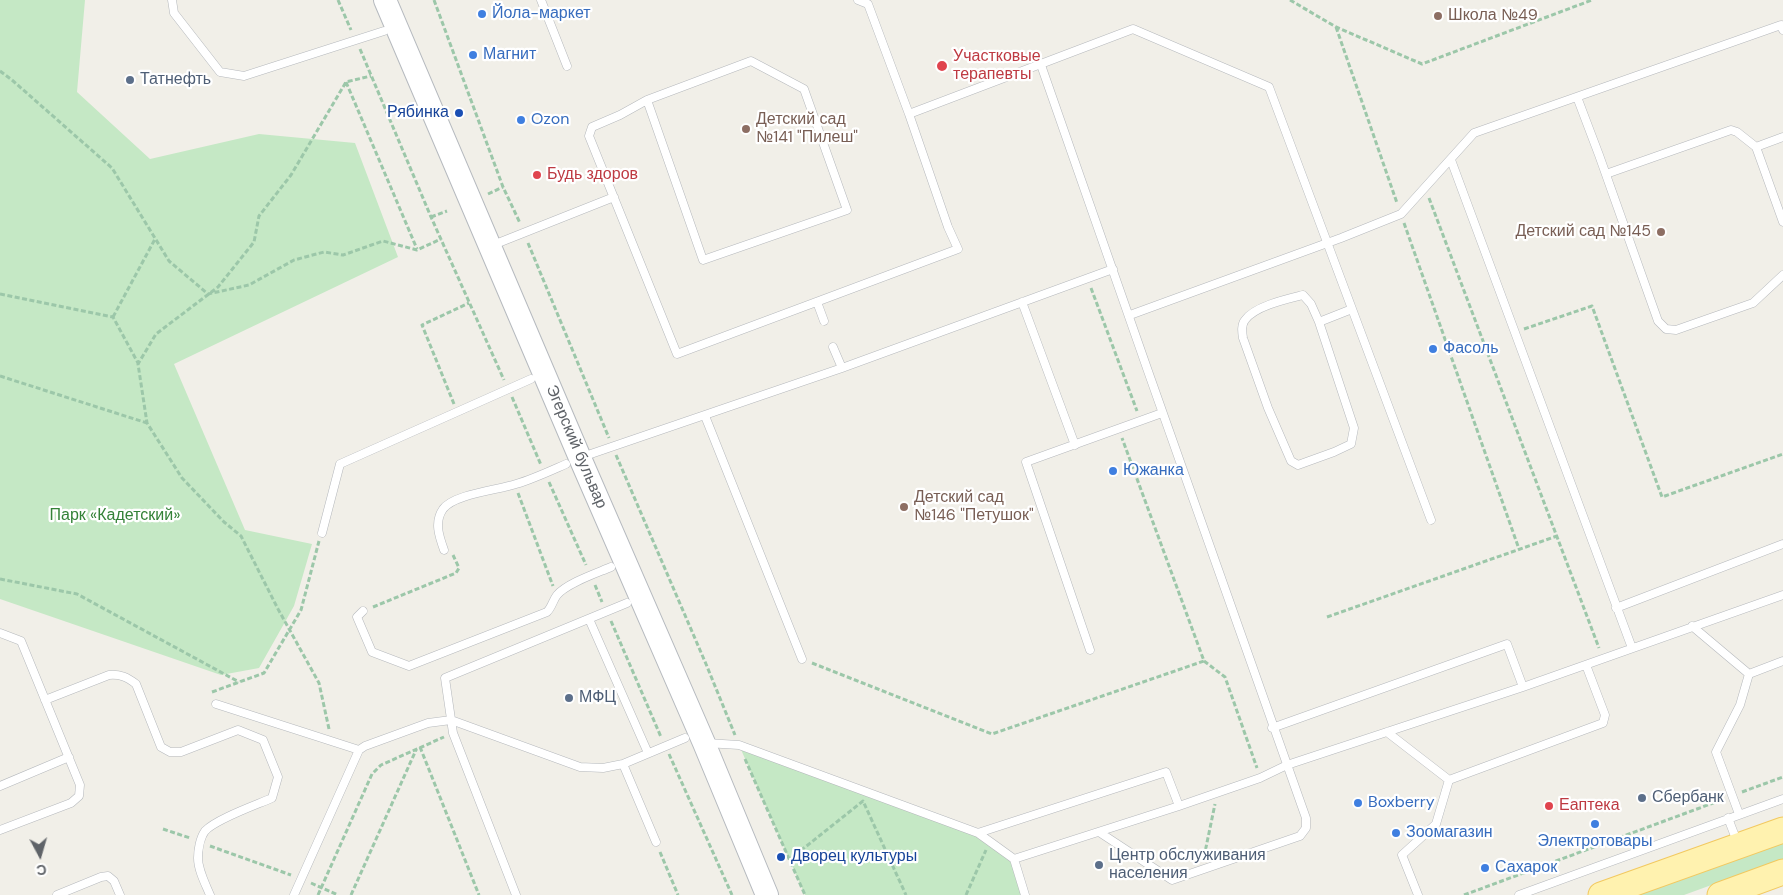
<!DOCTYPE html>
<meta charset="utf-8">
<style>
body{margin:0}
#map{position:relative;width:1783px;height:895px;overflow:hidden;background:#f1efe8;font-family:"DM Sans",sans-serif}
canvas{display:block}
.north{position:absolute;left:15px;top:830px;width:50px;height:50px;-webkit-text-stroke:4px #fff;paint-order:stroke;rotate:174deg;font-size:14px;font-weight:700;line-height:20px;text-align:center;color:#5f6368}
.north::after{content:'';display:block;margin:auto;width:18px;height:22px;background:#5f6368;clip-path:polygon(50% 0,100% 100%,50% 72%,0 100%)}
</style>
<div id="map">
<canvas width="1783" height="895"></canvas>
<div class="north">С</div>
</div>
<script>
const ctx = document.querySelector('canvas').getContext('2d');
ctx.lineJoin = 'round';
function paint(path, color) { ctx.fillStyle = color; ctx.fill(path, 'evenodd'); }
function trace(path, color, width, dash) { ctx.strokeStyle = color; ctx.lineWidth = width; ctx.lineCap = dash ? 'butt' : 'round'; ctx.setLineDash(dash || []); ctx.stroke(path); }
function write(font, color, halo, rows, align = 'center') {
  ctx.font = font + ' "DM Sans",sans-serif'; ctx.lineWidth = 4.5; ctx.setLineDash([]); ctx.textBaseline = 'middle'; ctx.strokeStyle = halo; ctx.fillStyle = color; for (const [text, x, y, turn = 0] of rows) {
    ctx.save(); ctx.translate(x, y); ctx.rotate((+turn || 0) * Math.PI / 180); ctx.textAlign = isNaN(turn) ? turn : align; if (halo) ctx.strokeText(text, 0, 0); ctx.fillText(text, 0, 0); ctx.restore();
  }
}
paint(new Path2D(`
 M0,0H85L77,92L150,159L259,134L355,143L398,257L174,364L245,530L312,544L294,606L259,668L221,675L0,599Z
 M739,745L978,833L1014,859L1025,895H805Z
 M1783,841V859L1684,895H1634Z`), '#c5e8c5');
const lane = new Path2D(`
 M172,0L174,13L220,72L244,76L384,31
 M541,0L567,66
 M1041,65C1129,316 1216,568 1306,818V828L1300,836L1172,880L1099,832
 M1577,97L1599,155L1658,321L1666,329L1676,330L1753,303L1783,275
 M647,100L703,260L847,210L804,89L751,61L647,100L620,115L592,127L589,136L677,354L958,249L948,227L909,114L868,4L858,0
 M909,114L1133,29L1269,87L1431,520
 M1756,147L1783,137
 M1451,160L1632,648
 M1606,174L1731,130L1737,132L1756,147L1783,222
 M493,245L614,197
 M817,302L824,321
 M1022,302L1075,445
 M1130,315L1341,238L1401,214L1474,133L1781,25L1783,30
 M1319,322L1311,304L1303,295C1287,299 1255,306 1245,320C1241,325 1242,332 1243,338L1268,408L1291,461L1298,465L1334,452L1351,444L1354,428L1319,322L1352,309
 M833,347L842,368
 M705,416L802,659
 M582,457L842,368L1113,269
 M322,533L340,464L531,379
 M444,550C439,536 434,522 443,509C454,494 498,490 516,484C533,479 550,471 566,464
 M1616,608L1783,544
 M363,611L357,617L372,652L409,666L547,612C552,607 553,600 557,595C567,583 597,573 611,567
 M589,619L648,753
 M1692,626L1749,674L1783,661
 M0,633L21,641L80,785L79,796L71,803L0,830
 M1090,650L1026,462L1162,413
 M45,700L109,675C120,674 127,677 136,684L161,747L170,752H181L238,730L263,740L278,777L272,798C256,805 216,819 205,831C200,838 198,850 198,858C198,870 205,883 210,895
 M216,704L359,750
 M1272,728L1507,644L1523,687
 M1387,732L1449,780L1603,723L1605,715L1586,665
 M706,743L739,745L978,833L1014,859
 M623,764L656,842
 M0,786L69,757
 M1739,814L1716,752L1740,705L1749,674
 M1728,818L1738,844
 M978,833L1166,772L1179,806
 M57,895L101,877L108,876L114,881L120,895
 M294,895L359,750L365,746L428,723L451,720L580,767L603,768L623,764L685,738
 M516,895L453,733L445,678L627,603
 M1025,895L1014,859L1179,806L1260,778L1287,765L1523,687L1783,595
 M1418,895L1402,855L1436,824L1449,780
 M1519,895L1783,799`);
const secondary = new Path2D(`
 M385,0L580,458L704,743L767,895`);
const primary = new Path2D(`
 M1601,895L1783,830
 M1720,895L1783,872`);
trace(lane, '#b5b8bc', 9);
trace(secondary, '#b6babf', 24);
trace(primary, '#f2c960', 27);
trace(new Path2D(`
 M338,0L351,30
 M434,0L503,187L520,223
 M1290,0L1336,27L1422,64L1592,0
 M1336,27L1397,203
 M360,49L431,217L504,380
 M0,71L12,80L112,168L169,261L208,294L249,285L294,260L324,252L343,255L383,241L417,250L441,239
 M346,82L417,249
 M488,194L503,187
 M1429,198L1599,648
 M431,217L447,211
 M1404,223L1519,549
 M528,243L609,438
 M1091,288L1137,411
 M0,294L113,317L138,363
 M113,317L155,239
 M1524,329L1592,306L1662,497L1783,454
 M0,376L147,423
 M512,397L541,465
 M454,404L422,325L469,303
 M616,455L706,664L735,735
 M549,482L586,565
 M518,493L553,586
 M0,579L77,594L239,682
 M595,585L602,602
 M373,607L456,573L459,568L453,555
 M1327,617L1557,536
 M611,621L661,737
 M1204,661L1225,677L1257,768
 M812,663L992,734L1204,661L1122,438
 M212,692L264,673L301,610L319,541
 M329,729L319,683L278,609L241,536L224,522L182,478L147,423L138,364L156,334L218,287L254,242L259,216L291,175L346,82L371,76
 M420,747L479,895
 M669,754L732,895
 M745,759L805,895
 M1742,792L1783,777
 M163,829L190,838
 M210,846L291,875
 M660,852L678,895
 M1204,857L1215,804
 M789,860L863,801L906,895
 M311,883L338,895
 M318,895L372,774L381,765L444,737
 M351,895L416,750
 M966,895L986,850
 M1464,895L1724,799`), '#9cc7a9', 3, [5, 2.5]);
trace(lane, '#fff', 8);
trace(secondary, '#fff', 22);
trace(primary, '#fff2af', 25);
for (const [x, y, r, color] of [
 [482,14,5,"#3f7fe0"],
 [1438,16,5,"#8d6e63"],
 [473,55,5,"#3f7fe0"],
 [942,66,6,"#e0444e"],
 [130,80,5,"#5c6f8a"],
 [459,113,5,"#1a4fb4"],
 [521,120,5,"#3f7fe0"],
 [746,129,5,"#8d6e63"],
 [537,175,5,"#e0444e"],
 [1661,232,5,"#8d6e63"],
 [1433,349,5,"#3f7fe0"],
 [1113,471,5,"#3f7fe0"],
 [904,507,5,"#8d6e63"],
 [569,698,5,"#5c6f8a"],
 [1642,798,5,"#5c6f8a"],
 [1358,803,5,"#3f7fe0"],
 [1549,806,5,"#e0444e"],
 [1595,824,5,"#3f7fe0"],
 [1396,833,5,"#3f7fe0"],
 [781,857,5,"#1a4fb4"],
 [1099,865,5,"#5c6f8a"],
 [1485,868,5,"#3f7fe0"]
]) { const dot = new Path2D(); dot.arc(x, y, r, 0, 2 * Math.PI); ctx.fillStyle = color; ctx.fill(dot); trace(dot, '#fff', 2); }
write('16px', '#366cbe', '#fff', [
 ["Йола-маркет",492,14],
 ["Магнит",483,55],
 ["Ozon",531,120],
 ["Фасоль",1443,349],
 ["Южанка",1123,471],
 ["Boxberry",1368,803],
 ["Зоомагазин",1406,833],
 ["Электротовары",1595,842,"center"],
 ["Сахарок",1495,868]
], 'left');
write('16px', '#785e54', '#fff', [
 ["Школа №49",1448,16],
 ["Детский сад",756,120],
 ["№141 \"Пилеш\"",756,138],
 ["Детский сад №145",1651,232,"right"],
 ["Детский сад",914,498],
 ["№146 \"Петушок\"",914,516]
], 'left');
write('16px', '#be3a42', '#fff', [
 ["Участковые",953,57],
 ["терапевты",953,75],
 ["Будь здоров",547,175],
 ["Еаптека",1559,806]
], 'left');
write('16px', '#4e5e75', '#fff', [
 ["Татнефть",140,80],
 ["МФЦ",579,698],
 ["Сбербанк",1652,798],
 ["Центр обслуживания",1109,856],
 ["населения",1109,874]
], 'left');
write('16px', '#164399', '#fff', [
 ["Рябинка",449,113],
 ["Дворец культуры",791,857,"left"]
], 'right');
write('16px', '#5f6368', '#fff', [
 ["Эгерский бульвар",576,447,67]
]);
write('16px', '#348238', '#fff', [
 ["Парк «Кадетский»",115,516]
]);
</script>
